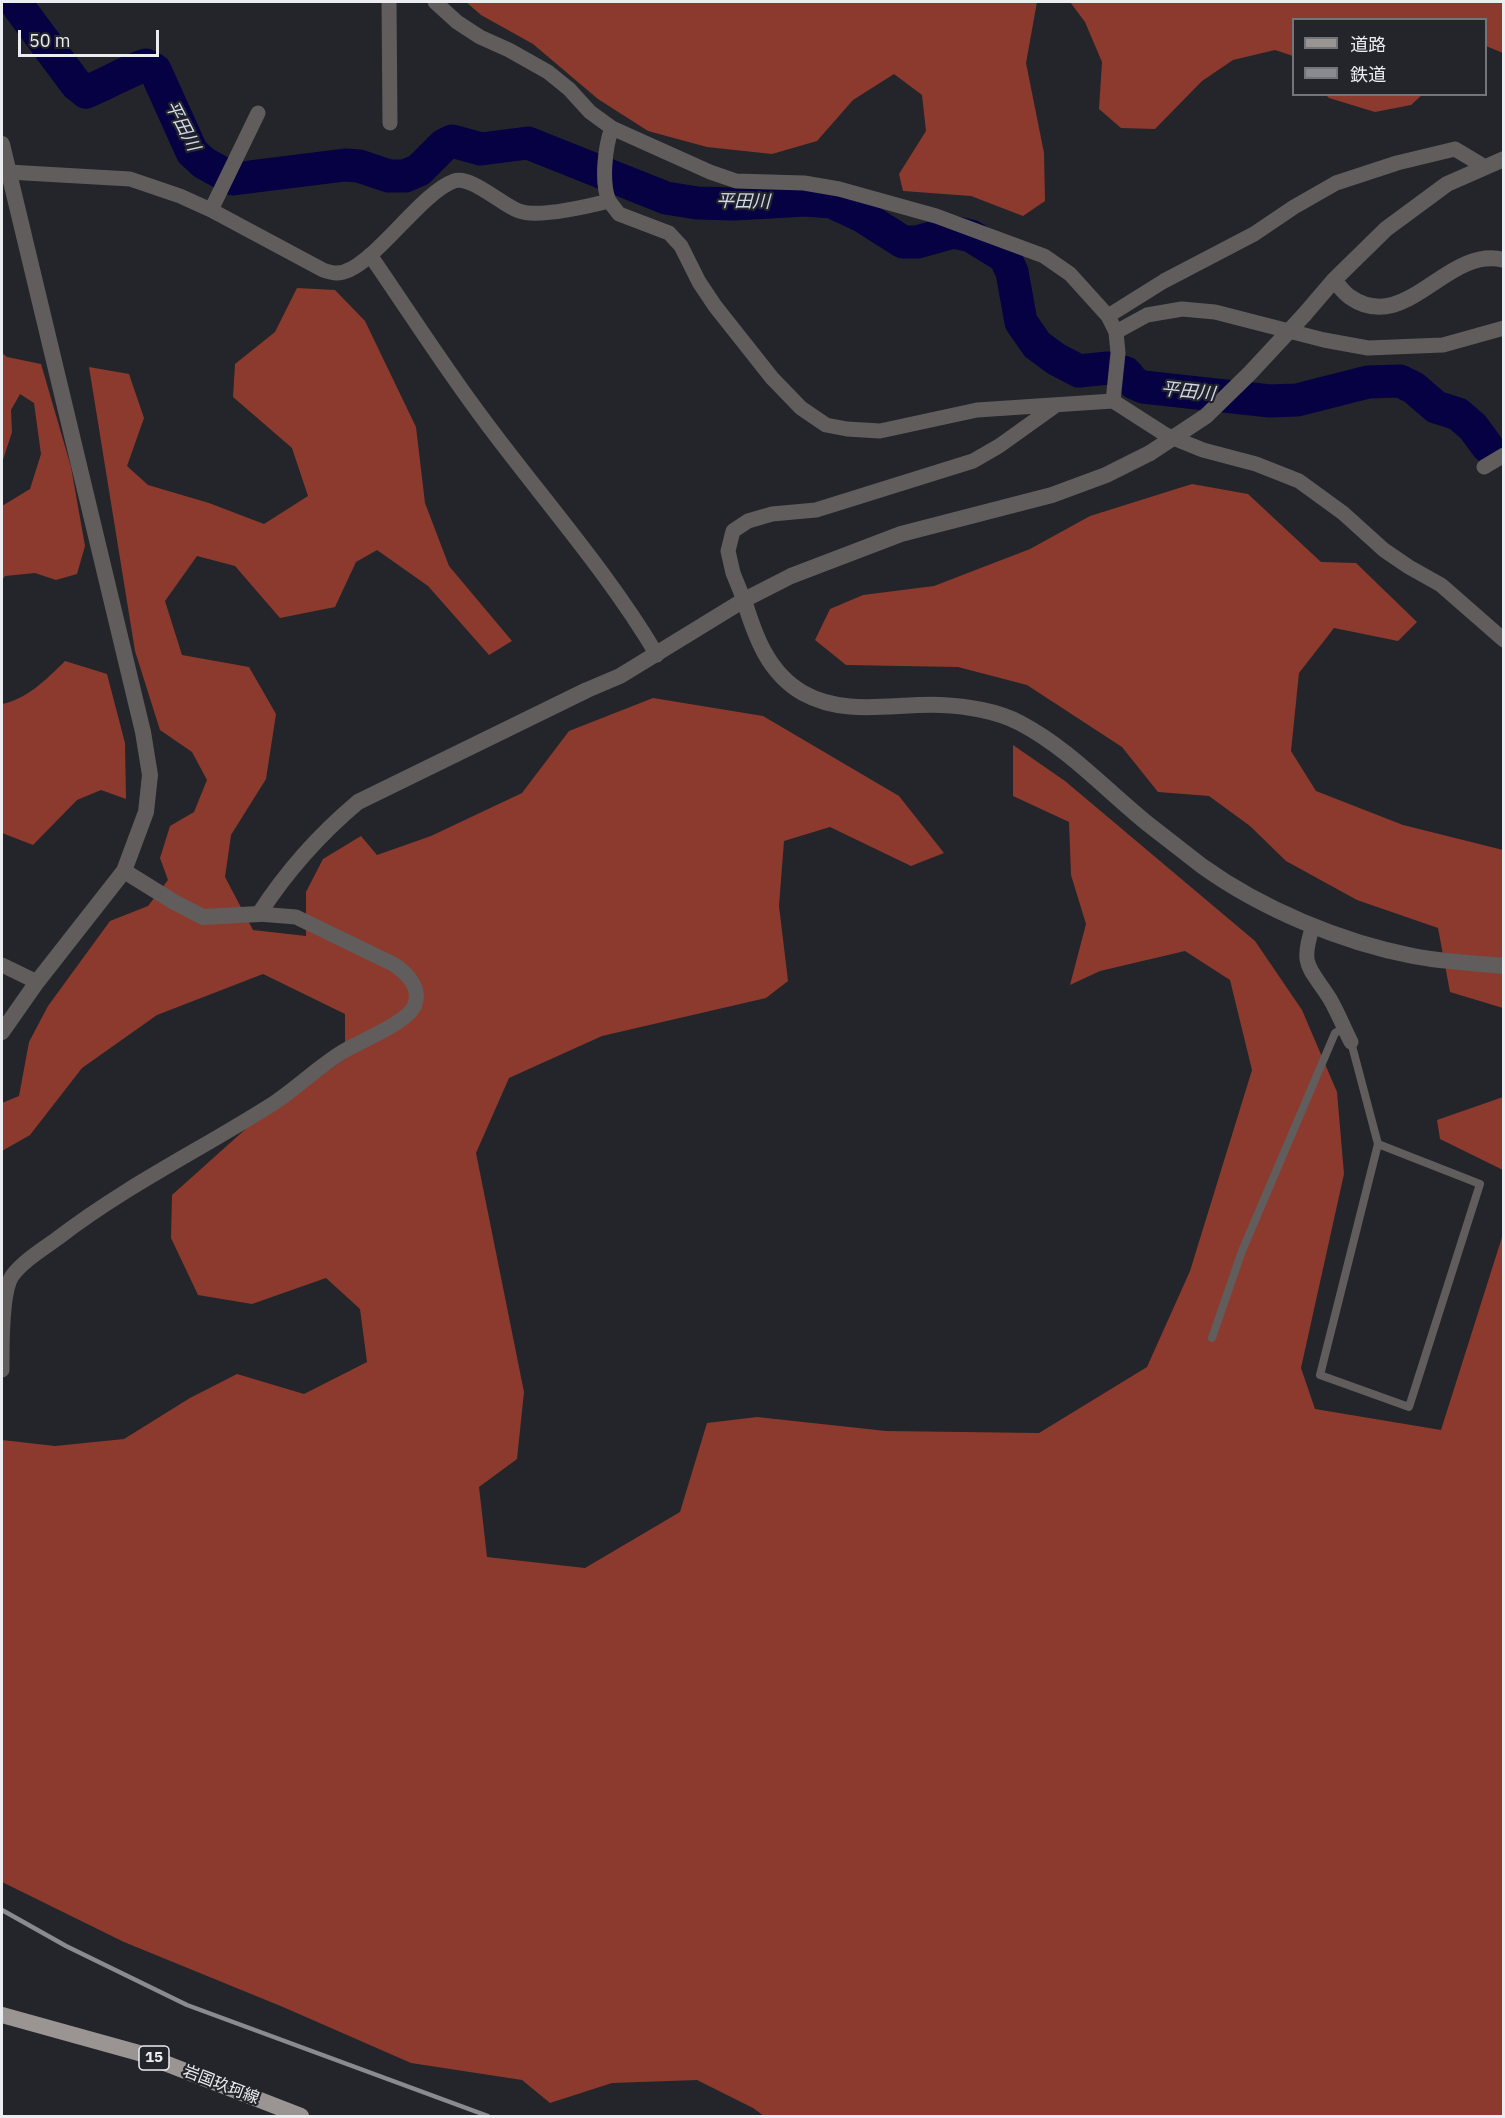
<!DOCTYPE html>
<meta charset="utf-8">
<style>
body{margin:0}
#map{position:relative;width:1505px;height:2118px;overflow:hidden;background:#23252a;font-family:"IBM Plex Sans","Noto Sans JP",sans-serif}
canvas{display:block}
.frame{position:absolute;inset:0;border:3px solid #ecedf1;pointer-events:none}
.legend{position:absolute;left:1292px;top:18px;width:195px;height:78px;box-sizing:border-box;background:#23252a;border:2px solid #73757a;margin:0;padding:8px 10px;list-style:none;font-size:18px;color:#ecedf1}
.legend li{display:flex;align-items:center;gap:12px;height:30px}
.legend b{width:30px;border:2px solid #73757a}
.scale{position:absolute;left:18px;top:30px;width:141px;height:27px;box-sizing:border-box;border:3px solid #ecedf1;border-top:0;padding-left:8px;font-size:18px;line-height:21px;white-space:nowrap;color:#ecedf1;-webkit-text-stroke:4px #23252a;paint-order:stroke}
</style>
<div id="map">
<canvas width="1505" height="2118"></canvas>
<div class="frame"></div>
<ul class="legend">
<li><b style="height:8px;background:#9a9492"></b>道路</li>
<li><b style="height:8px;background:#8a8b90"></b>鉄道</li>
</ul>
<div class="scale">50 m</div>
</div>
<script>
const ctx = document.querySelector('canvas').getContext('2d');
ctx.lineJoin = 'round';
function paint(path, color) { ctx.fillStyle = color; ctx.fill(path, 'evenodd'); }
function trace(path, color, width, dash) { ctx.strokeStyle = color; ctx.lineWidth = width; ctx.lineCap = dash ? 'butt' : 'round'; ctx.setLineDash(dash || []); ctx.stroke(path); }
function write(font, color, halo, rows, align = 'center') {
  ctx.font = font + ' "IBM Plex Sans","Noto Sans JP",sans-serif'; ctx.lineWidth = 4.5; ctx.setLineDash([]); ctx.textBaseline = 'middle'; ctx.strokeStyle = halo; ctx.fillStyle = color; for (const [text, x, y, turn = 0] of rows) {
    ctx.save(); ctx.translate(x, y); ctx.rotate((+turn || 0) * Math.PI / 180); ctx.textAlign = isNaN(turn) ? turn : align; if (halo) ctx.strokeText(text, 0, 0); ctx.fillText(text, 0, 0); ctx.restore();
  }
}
paint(new Path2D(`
 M466,2H1037L1026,63L1044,153L1045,201L1023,216L971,196L903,191L899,174L926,131L922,95L894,74L853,100L817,141L772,154L707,147L648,131L598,99L533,44L481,15Z
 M1070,2H1503V53L1486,46V20H1294L1293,56L1275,50L1233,60L1202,81L1155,129L1121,128L1099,109L1102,62L1085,22Z
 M1326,95H1422L1411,105L1375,112L1329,98Z
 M297,288L335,290L365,321L416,427L425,503L449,566L512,641L489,655L428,586L377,550L356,562L335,607L280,618L235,566L197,556L165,601L182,655L249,667L276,714L266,779L231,835L225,877L253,930L306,936V892L323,859L361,836L377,855L431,836L522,793L569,731L653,698L763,716L899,796L944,853L911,866L830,827L784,841L779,906L788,981L766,998L602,1036L509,1078L476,1153L524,1392L517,1459L479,1487L487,1557L585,1568L680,1512L707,1423L757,1417L886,1431L1039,1433L1147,1367L1190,1271L1252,1070L1230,980L1185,951L1100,971L1070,985L1086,924L1071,875L1069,822L1013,796V745L1065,781L1255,941L1302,1010L1337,1092L1344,1174L1301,1368L1315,1409L1441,1430L1503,1234V2116H764L753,2108L697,2080L612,2083L550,2103L522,2080L411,2063L283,2007L124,1942L2,1882V1440L55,1446L124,1439L190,1398L237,1374L304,1394L367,1362L360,1309L326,1278L252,1304L198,1295L171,1238L172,1195L249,1126L345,1059V1014L263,974L157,1015L82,1068L30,1135L2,1151V1103L19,1096L29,1042L48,1006L110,921L148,906L168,880L160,858L170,826L194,812L207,780L192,752L160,730L135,651L89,367L129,374L144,418L127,466L148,485L209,503L264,524L308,496L292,448L233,397L235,364L275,332Z
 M2,353L7,357L41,364L71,467L85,546L77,574L56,580L35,573L5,576L2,580V506L30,489L41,454L34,403L20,394L11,410L12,432L2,463Z
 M1192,484L1248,494L1321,562L1356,563L1417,622L1398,641L1334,628L1299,673L1291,751L1316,791L1403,825L1503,850V1008L1450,992L1438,928L1357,900L1286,861L1250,826L1209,796L1158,792L1122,747L1027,685L958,667L846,665L815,640L830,609L863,595L934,586L1030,549L1090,516Z
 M65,661L107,674L125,743L126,799L101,790L77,800L33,845L2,833V704C27,699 47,679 65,661Z
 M1503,1097V1170L1440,1139L1437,1120Z`), '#8c3a2d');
trace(new Path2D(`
 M15,2L76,84L86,92C107,84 125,72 146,65L155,70L192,152L204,163L233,179L345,165L359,166L389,176H405L419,170L444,145L452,141L481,149L528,143L666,198L697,203L734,204L805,200L832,202L862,216L903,242H917L953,232L971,236L1005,257L1012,272L1021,322L1037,345L1056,359L1079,371L1108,368L1126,373L1134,383L1143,387L1270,401L1297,400L1368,382L1400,381L1414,388L1436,407L1458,414L1473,427L1487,446`), '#060142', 33);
trace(new Path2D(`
 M1351,1042L1378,1144L1320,1375L1409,1407L1480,1184L1378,1144
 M1212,1338L1242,1251L1335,1033L1344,1028`), '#605d5c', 8);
trace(new Path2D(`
 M389,2L390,123
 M435,2L457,22L480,37L509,50L548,72L569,89L590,112L612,128L710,172L736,181L804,183L839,189L936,216L1044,256L1070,274L1108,316L1116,332L1118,353L1113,401
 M8,172L130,179L180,196L211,210L323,270C326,271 332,273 336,273C368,275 418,194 454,181C471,175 502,205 519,211C538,218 589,206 609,201L619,214L669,233L681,246L699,282L715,306L772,378L801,408L826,425L847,429L880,431L977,410L1113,401L1166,435L1203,450L1256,464L1299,481L1343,513L1384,550L1409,567L1441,585L1504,640
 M609,201C601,183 605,146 612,128
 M211,210L258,113
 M370,255C408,310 444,367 484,420C541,497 608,572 657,655
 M1108,316L1164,281L1254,234L1294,207L1336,183L1397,163L1455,149L1485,167
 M1116,332L1147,315L1182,309L1215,312L1324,340L1368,348L1443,345L1504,328
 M1484,467L1504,455
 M744,600L733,573L728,551L733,531L748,521L772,514L816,510L973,461L999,446L1055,406
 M1313,926C1299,967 1310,967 1330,999C1338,1013 1344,1028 1351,1042
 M2,965L37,982
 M2,1370C2,1348 1,1293 12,1276C23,1261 43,1249 58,1238C127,1185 202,1149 274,1103C298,1087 319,1066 344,1051C360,1041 410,1022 415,1004C421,987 406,972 393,964L296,917L259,914`), '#605d5c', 15);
trace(new Path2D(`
 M2,144L143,732L150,775L146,812L124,871L37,982L2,1032
 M1334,280C1339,286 1344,293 1350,297C1406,336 1447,245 1504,260
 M1304,315L1334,280L1386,229L1447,184L1504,159
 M744,600C755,636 768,673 803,693C846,717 894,703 941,705C966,706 998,711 1020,723C1068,748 1106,790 1148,824C1166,838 1184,852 1202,866C1262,909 1341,942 1413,956C1443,962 1474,963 1504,966
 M124,871L174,902L203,917L259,914C286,872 320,834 358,802L587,690L620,676L744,600L791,576L901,534L1052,495L1106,475L1150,453`), '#605d5c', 16);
trace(new Path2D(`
 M2,2015L139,2053L301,2116`), '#9a9492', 16);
trace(new Path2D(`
 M2,1910L66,1946L187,2005L488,2116`), '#8a8b90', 4.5);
trace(new Path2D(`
 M1150,453L1206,416L1250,373L1304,315`), '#605d5c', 16);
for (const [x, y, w] of [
 [154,2058,30]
]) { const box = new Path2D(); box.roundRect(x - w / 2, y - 12, w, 24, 4.5); ctx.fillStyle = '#23252a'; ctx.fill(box); trace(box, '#ecedf1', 1.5); }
write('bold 15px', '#ecedf1', null, [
 ["15",154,2058]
]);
write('16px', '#ecedf1', '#23252a', [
 ["岩国玖珂線",221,2085,21]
]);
write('italic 18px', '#d1d9ed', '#23252a', [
 ["平田川",182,126,63],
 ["平田川",743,202,1],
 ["平田川",1188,392,6]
]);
</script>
